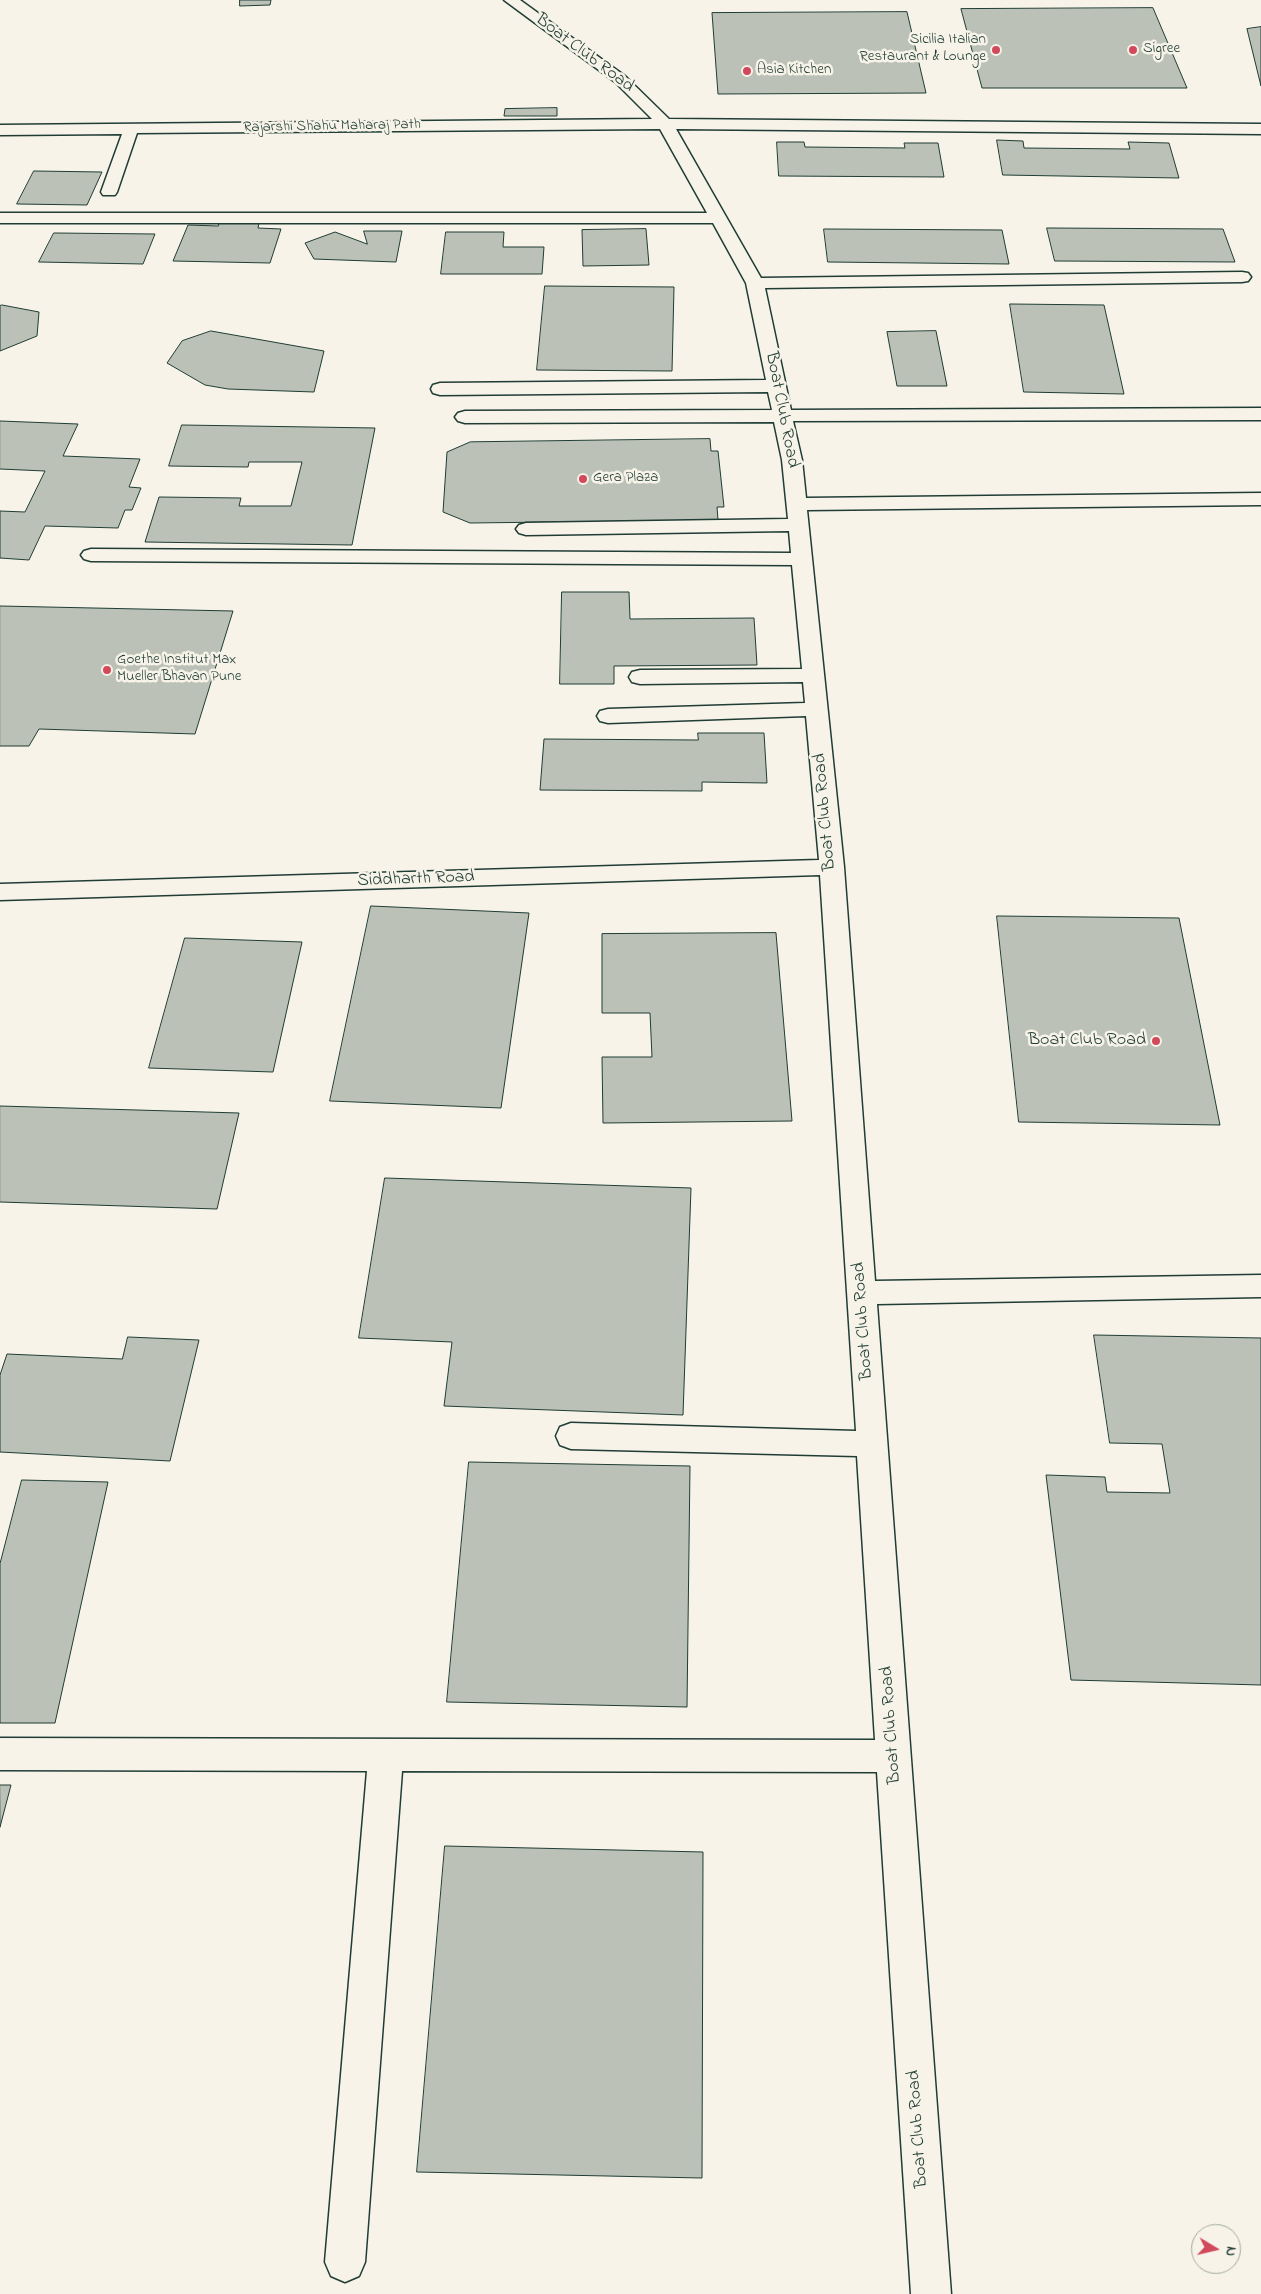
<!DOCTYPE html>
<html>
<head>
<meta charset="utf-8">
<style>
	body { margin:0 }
	#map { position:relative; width:1261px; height:2294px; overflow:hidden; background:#f7f3e8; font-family:"Indie Flower",sans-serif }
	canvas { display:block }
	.north { position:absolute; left:1191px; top:2224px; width:50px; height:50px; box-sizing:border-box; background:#f7f3e8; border:1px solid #a1aaa0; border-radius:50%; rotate:99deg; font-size:14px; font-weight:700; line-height:20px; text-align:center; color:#1f3d34 }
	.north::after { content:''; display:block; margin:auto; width:18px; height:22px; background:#d1495b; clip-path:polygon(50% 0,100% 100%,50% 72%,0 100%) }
</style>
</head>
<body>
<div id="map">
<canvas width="1261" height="2294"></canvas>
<div class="north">N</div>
</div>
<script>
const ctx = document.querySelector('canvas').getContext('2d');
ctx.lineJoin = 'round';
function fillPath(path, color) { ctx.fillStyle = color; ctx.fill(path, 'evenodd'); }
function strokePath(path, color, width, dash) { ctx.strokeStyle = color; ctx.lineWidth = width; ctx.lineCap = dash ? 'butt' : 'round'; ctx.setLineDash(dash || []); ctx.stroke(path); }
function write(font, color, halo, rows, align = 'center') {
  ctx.font = font + ' "Indie Flower",sans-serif'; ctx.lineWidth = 5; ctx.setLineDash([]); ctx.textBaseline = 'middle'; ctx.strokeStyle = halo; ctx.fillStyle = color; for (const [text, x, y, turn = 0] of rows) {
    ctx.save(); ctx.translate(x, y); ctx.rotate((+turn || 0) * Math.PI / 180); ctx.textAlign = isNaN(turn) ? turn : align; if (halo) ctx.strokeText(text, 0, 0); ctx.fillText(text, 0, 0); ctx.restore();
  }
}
const building = new Path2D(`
	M 240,0 L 271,0 L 270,5 L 240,6 Z
	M 1153,8 L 1187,88 L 982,88 L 961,9 Z
	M 907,12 L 926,93 L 718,94 L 712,13 Z
	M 1261,27 L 1261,86 L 1247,29 Z
	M 557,108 L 557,116 L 504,116 L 505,109 Z
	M 997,140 L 1023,141 L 1024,148 L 1130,149 L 1128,142 L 1169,143 L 1179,178 L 1003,175 Z
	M 777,142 L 804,142 L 805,147 L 905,148 L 904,143 L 938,143 L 944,177 L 779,176 Z
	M 34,171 L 102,172 L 87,205 L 17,204 Z
	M 219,222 L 259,223 L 258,228 L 281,229 L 270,263 L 173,261 L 188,225 L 218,226 Z
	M 1047,228 L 1223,229 L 1235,262 L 1055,261 Z
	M 646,229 L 649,265 L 583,266 L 582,230 Z
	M 824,229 L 1002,230 L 1009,264 L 828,262 Z
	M 364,231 L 402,231 L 396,262 L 314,259 L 305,243 L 335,232 L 367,244 Z
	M 446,232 L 504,232 L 503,247 L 544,247 L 542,274 L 441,274 Z
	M 54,233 L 155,234 L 143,264 L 39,262 Z
	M 545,286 L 674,287 L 672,371 L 537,370 Z
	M 1010,304 L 1104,305 L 1124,394 L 1024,392 Z
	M 2,305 L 39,312 L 37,336 L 0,351 L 0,306 Z
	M 211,331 L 324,351 L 314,392 L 228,389 L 205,385 L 167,363 L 182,341 Z
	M 936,331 L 947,386 L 897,386 L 887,332 Z
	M 0,421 L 78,424 L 63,456 L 140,459 L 129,487 L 141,488 L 132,510 L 125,510 L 118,528 L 45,526 L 29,560 L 0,558 L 0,511 L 25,512 L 45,471 L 0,469 Z
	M 182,425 L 375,428 L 352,545 L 145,542 L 159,497 L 241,498 L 239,506 L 291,506 L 302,462 L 249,462 L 248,467 L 169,466 Z
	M 710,439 L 711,451 L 718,451 L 724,507 L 717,507 L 718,520 L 470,523 L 443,512 L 447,452 L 470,442 Z
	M 562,592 L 629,592 L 630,619 L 754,618 L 757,665 L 614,666 L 614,684 L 560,684 Z
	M 0,606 L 233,611 L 195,734 L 39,729 L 29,746 L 0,746 Z
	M 698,733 L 764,733 L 767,783 L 702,782 L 702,791 L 540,790 L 544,739 L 698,740 Z
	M 371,906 L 529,913 L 501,1108 L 330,1101 Z
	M 997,916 L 1179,918 L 1220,1125 L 1019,1122 Z
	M 776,933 L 792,1121 L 603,1123 L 602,1057 L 652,1057 L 650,1013 L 602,1013 L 602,934 Z
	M 185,938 L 302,942 L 273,1072 L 149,1068 Z
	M 0,1106 L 239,1113 L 217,1209 L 0,1202 Z
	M 385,1178 L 691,1188 L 683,1415 L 444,1406 L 452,1342 L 359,1338 Z
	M 1094,1335 L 1261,1338 L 1261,1685 L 1071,1680 L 1046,1475 L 1105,1477 L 1107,1492 L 1170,1493 L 1162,1444 L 1110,1443 Z
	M 128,1337 L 199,1340 L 170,1461 L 0,1452 L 0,1375 L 7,1354 L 122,1359 Z
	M 469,1462 L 690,1466 L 687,1707 L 447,1702 Z
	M 22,1480 L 108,1482 L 55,1723 L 0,1723 L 0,1564 Z
	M 0,1785 L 11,1785 L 0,1827 Z
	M 445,1846 L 703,1852 L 702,2178 L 417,2172 Z`);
fillPath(building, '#bbc1b6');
strokePath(building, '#1f3d34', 1);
const minor = new Path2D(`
	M 504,0 L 520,0 L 625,76 L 669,119 L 1261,124 L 1261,134 L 676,129 L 761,278 L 1242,272 L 1248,273 L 1251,277 L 1248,281 L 1242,282 L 765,288 L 791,410 L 1261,408 L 1261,420 L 793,421 L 802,460 L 806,498 L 1261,493 L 1261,505 L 807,510 L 844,867 L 875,1281 L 1261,1275 L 1261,1297 L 877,1304 L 951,2294 L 911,2294 L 877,1772 L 402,1771 L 365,2262 L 359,2276 L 345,2282 L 331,2276 L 325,2262 L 367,1771 L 0,1770 L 0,1738 L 875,1740 L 857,1456 L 571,1449 L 560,1445 L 556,1436 L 560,1427 L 571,1423 L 856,1431 L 820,875 L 0,900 L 0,884 L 819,860 L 806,716 L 608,723 L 600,721 L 597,716 L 600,711 L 608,709 L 805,703 L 803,682 L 640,684 L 632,682 L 629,677 L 632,672 L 640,670 L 802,669 L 792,565 L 91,561 L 84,559 L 81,555 L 84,551 L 91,549 L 791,553 L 789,531 L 526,535 L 519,533 L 516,529 L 519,525 L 526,523 L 788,519 L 782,460 L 774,422 L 465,423 L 458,421 L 455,417 L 458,413 L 465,411 L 772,410 L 768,392 L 440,395 L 433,393 L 431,389 L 433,385 L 440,383 L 766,380 L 746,283 L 713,223 L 0,223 L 0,213 L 707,213 L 660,129 L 137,133 L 117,192 L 115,195 L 103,195 L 101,192 L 122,134 L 0,135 L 0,125 L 652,119 L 615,82 Z`);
strokePath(minor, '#1f3d34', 3);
fillPath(minor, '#f7f3e8');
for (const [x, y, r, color] of [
	[996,50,5,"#d1495b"],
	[1133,50,5,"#d1495b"],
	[747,71,5,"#d1495b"],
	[583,479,5,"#d1495b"],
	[107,670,5,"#d1495b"],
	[1156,1041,5,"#d1495b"]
]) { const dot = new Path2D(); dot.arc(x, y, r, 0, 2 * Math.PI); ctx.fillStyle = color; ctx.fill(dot); strokePath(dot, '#f7f3e8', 2); }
write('15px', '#1f3d34', '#f7f3e8', [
	["Sicilia Italian",986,41,"right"],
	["Restaurant & Lounge",986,58,"right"],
	["Sigree",1143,50],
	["Asia Kitchen",757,71],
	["Gera Plaza",593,479],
	["Goethe Institut Max",117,661],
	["Mueller Bhavan Pune",117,678]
], 'left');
write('15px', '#1f3d34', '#f7f3e8', [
	["Rajarshi Shahu Maharaj Path",332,127,-1]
]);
write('18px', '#1f3d34', '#f7f3e8', [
	["Boat Club Road",584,54,37],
	["Boat Club Road",781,410,79],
	["Boat Club Road",826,812,-95],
	["Siddharth Road",416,880,-2],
	["Boat Club Road",864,1321,-94],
	["Boat Club Road",892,1725,-94],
	["Boat Club Road",919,2129,-94]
]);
write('18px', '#1f3d34', '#f7f3e8', [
	["Boat Club Road",1146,1041]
], 'right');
</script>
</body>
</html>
